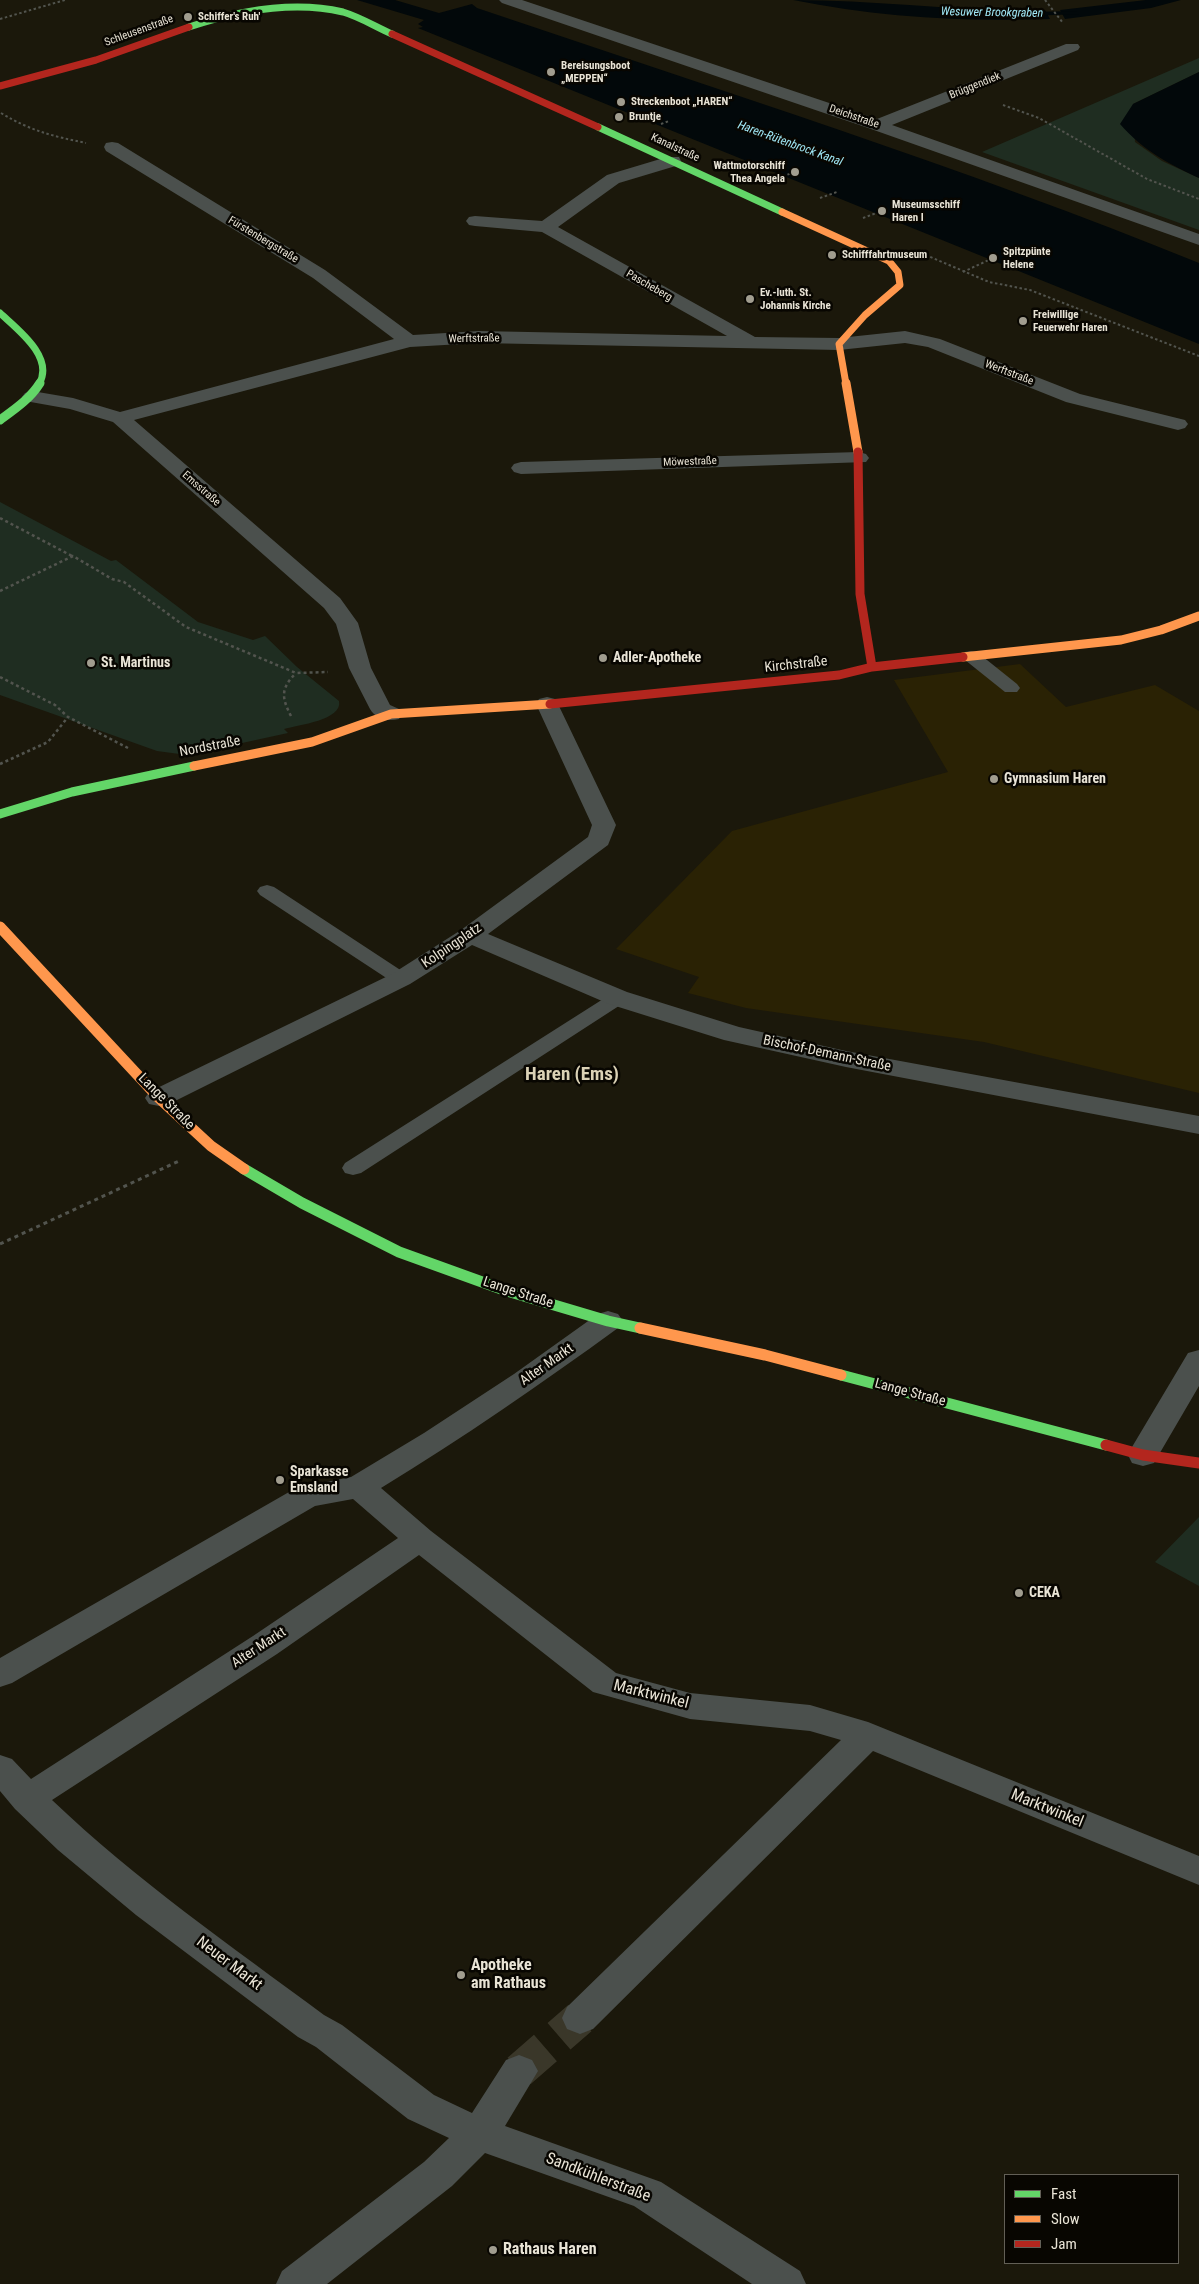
<!DOCTYPE html>
<html>
<head>
<meta charset="utf-8">
<style>
	body { margin:0 }
	#map { position:relative; width:1199px; height:2284px; overflow:hidden; background:#1b180b; font-family:"Roboto Condensed",sans-serif }
	canvas { display:block }
	.legend { position:absolute; left:1004px; top:2174px; width:175px; height:90px; box-sizing:border-box; background:#080601; border:1px solid #625f56; margin:0; padding:6px 9px; list-style:none; font-size:15px; color:#e9e4d6 }
	.legend li { display:flex; align-items:center; gap:10px; height:25px }
	.legend b { width:25px; border:1px solid #625f56 }
</style>
</head>
<body>
<div id="map">
<canvas width="1199" height="2284"></canvas>
<ul class="legend">
<li><b style="height:6px;background:#63d668"></b>Fast</li>
<li><b style="height:6px;background:#ff974d"></b>Slow</li>
<li><b style="height:6px;background:#b3261e"></b>Jam</li>
</ul>
</div>
<script>
const ctx = document.querySelector('canvas').getContext('2d');
ctx.lineJoin = 'round';
function fillPath(path, color) { ctx.fillStyle = color; ctx.fill(path, 'evenodd'); }
function strokePath(path, color, width, dash) { ctx.strokeStyle = color; ctx.lineWidth = width; ctx.lineCap = dash ? 'butt' : 'round'; ctx.setLineDash(dash || []); ctx.stroke(path); }
function write(font, color, halo, rows, align = 'center') {
  ctx.font = font + ' "Roboto Condensed",sans-serif'; ctx.lineWidth = 5; ctx.setLineDash([]); ctx.textBaseline = 'middle'; ctx.strokeStyle = halo; ctx.fillStyle = color; for (const [text, x, y, turn = 0] of rows) {
    ctx.save(); ctx.translate(x, y); ctx.rotate((+turn || 0) * Math.PI / 180); ctx.textAlign = isNaN(turn) ? turn : align; if (halo) ctx.strokeText(text, 0, 0); ctx.fillText(text, 0, 0); ctx.restore();
  }
}
fillPath(new Path2D(`
	M 1020,664 L 1066,707 L 1155,685 L 1199,711 L 1199,1093 L 984,1042 L 746,1008 L 688,993 L 699,977 L 616,949 L 732,831 L 948,772 L 894,680 Z`), '#2a2204');
fillPath(new Path2D(`
	M 1199,58 L 1199,72 L 1133,104 L 1135,142 L 1162,161 L 1199,178 L 1199,230 L 982,152 Z
	M 0,502 L 111,561 L 116,560 L 198,622 L 253,640 L 265,636 L 297,667 L 339,701 C 343,720 298,725 284,729 L 288,733 L 187,755 L 157,751 L 0,695 Z
	M 1199,1517 L 1199,1586 L 1155,1562 Z`), '#1f2d21');
fillPath(new Path2D(`
	M 357,0 L 395,0 L 439,13 L 472,4 L 477,8 C 719,90 963,167 1199,263 L 1199,344 L 418,28 L 423,27 L 418,24 L 424,20 Z
	M 793,0 C 877,0 961,12 1045,10 L 1050,19 C 964,22 877,17 793,0 Z
	M 1146,0 L 1181,0 L 1151,8 L 1065,19 L 1060,10 Z
	M 1199,72 L 1199,178 C 1167,163 1144,151 1120,124 L 1133,104 Z`), '#02080a');
fillPath(new Path2D(`
	M 1077,11 L 1079,12 L 1079,14 L 1030,16 L 1027,14 L 1030,12 Z`), '#02080a');
strokePath(new Path2D(`
	M 519,2071 L 580,2018`), '#3a3729', 35, [35, 18]);
strokePath(new Path2D(`
	M 1045,0 L 1063,23
	M 0,19 L 65,0
	M 1003,105 L 1039,118 L 1147,179 L 1199,199
	M 1,113 C 31,131 52,136 86,143
	M 661,124 L 669,121
	M 778,178 L 795,172
	M 820,198 L 837,192
	M 863,218 L 882,211
	M 921,253 L 989,282 L 1030,290 L 1199,356
	M 963,272 L 993,258`), '#52544e', 2, [2.5, 2.5]);
strokePath(new Path2D(`
	M 0,518 L 72,556
	M 0,591 L 73,556 L 112,579 L 124,582 L 186,627 L 296,673 L 328,672
	M 0,677 L 55,705 L 68,717 L 128,748
	M 291,716 C 281,697 281,688 296,673
	M 0,764 L 48,742 L 68,717`), '#52544e', 2.5, [3, 3]);
strokePath(new Path2D(`
	M 0,1244 L 179,1161`), '#52544e', 3, [4, 4]);
fillPath(new Path2D(`
	M 971,651 L 977,652 L 1017,684 L 1020,688 L 1017,692 L 1005,692 L 965,660 L 962,656 L 965,652 Z
	M 267,885 L 274,887 L 408,975 L 411,979 L 408,983 L 401,985 L 394,983 L 260,895 L 257,891 L 260,887 Z
	M 618,992 L 625,994 L 628,998 L 625,1002 L 361,1173 L 353,1175 L 345,1173 L 342,1168 L 345,1163 L 611,994 Z`), '#4b504d');
fillPath(new Path2D(`
	M 499,0 L 522,0 L 877,119 L 1066,44 L 1078,44 L 1080,47 L 1078,50 L 892,125 L 1199,234 L 1199,245 L 871,129 L 502,3 Z
	M 112,142 L 118,143 L 325,270 L 413,335 L 479,331 L 727,336 L 542,232 L 475,226 L 469,225 L 466,221 L 469,217 L 475,216 L 542,221 L 607,175 L 667,157 L 679,157 L 681,161 L 679,165 L 619,183 L 558,227 L 755,337 L 839,338 L 905,331 L 940,339 L 1080,394 L 1185,420 L 1188,424 L 1185,428 L 1178,430 L 1066,402 L 928,347 L 905,343 L 839,350 L 479,343 L 410,347 L 134,420 L 340,598 L 358,623 L 371,668 L 390,705 L 399,709 L 402,714 L 399,719 C 388,722 376,719 370,709 L 349,668 L 336,624 L 324,608 L 113,422 L 70,409 L 25,401 L 22,397 L 25,393 L 32,391 L 73,398 L 120,412 L 394,339 L 313,278 L 106,151 L 104,147 L 106,143 Z
	M 859,452 L 866,454 L 869,458 L 866,462 L 521,474 L 514,472 L 511,468 L 514,464 L 521,462 Z
	M 547,697 L 555,699 L 558,704 L 616,825 L 608,845 L 488,934 L 627,992 L 739,1027 L 846,1051 L 1199,1116 L 1199,1134 L 846,1067 L 724,1040 L 609,1004 L 472,945 L 410,984 L 169,1104 L 159,1106 L 149,1104 L 145,1098 L 149,1092 L 392,974 L 461,930 L 588,837 L 592,825 L 536,704 L 539,699 Z
	M 608,1311 L 618,1314 L 623,1321 L 618,1328 C 541,1384 463,1438 381,1488 L 431,1531 L 616,1673 L 690,1693 L 810,1705 L 868,1722 L 1199,1856 L 1199,1885 L 873,1751 L 593,2029 L 580,2034 L 567,2029 L 562,2018 L 567,2007 L 841,1740 L 810,1731 L 690,1719 L 593,1692 L 419,1555 L 277,1654 L 52,1800 C 136,1880 231,1946 324,2015 L 342,2025 L 434,2095 L 472,2113 L 506,2060 L 519,2055 L 532,2060 L 538,2071 L 505,2126 L 661,2182 L 800,2271 L 806,2284 L 752,2284 L 634,2206 L 485,2153 L 452,2186 L 327,2284 L 276,2284 L 282,2271 L 424,2162 L 449,2138 L 408,2119 L 316,2047 L 298,2037 L 136,1915 L 58,1850 L 15,1809 L 0,1791 L 0,1755 L 12,1759 L 31,1779 L 253,1636 L 398,1538 L 353,1499 L 315,1506 L 12,1683 L 0,1687 L 0,1658 L 296,1488 L 351,1477 L 424,1433 L 514,1374 L 598,1314 Z
	M 1199,1350 L 1199,1386 L 1154,1463 L 1143,1466 L 1132,1463 L 1128,1455 L 1132,1447 L 1188,1353 Z`), '#4b504d');
strokePath(new Path2D(`
	M 189,27 C 237,11 292,0 343,12 C 360,17 376,27 392,34
	M 598,127 L 782,212
	M 0,313 C 17,329 55,357 39,384`), '#63d668', 7);
strokePath(new Path2D(`
	M 0,420 C 15,409 30,399 40,383
	M 0,814 L 72,792 L 194,766`), '#63d668', 9);
strokePath(new Path2D(`
	M 244,1169 L 302,1203 L 399,1252 L 507,1291 L 608,1321 L 640,1328
	M 841,1375 L 1106,1445`), '#63d668', 11);
strokePath(new Path2D(`
	M 782,212 L 889,261 L 898,272 L 900,285 L 865,315 L 839,344 L 846,384`), '#ff974d', 7);
strokePath(new Path2D(`
	M 846,383 L 858,452
	M 963,657 L 1121,640 L 1161,630 L 1199,616
	M 194,766 L 312,742 L 391,714 L 550,704`), '#ff974d', 9);
strokePath(new Path2D(`
	M 0,927 L 159,1098 L 211,1146 L 244,1169
	M 640,1328 L 765,1355 L 841,1375`), '#ff974d', 11);
strokePath(new Path2D(`
	M 392,34 L 598,127
	M 0,86 L 96,60 L 189,27`), '#b3261e', 7);
strokePath(new Path2D(`
	M 858,452 L 860,594 L 872,667
	M 550,704 L 839,675 L 872,667 L 963,657`), '#b3261e', 9);
strokePath(new Path2D(`
	M 1106,1445 L 1143,1455 L 1199,1463`), '#b3261e', 11);
for (const [x, y, r, color] of [
	[188,17,5,"#a19d8f"],
	[551,72,5,"#a19d8f"],
	[621,102,5,"#a19d8f"],
	[619,117,5,"#a19d8f"],
	[795,172,5,"#a19d8f"],
	[882,211,5,"#a19d8f"],
	[832,255,5,"#a19d8f"],
	[993,258,5,"#a19d8f"],
	[750,299,5,"#a19d8f"],
	[1023,321,5,"#a19d8f"],
	[603,658,5,"#a19d8f"],
	[91,663,5,"#a19d8f"],
	[994,779,5,"#a19d8f"],
	[280,1480,5,"#a19d8f"],
	[1019,1593,5,"#a19d8f"],
	[461,1975,5,"#a19d8f"],
	[493,2250,5,"#a19d8f"]
]) { const dot = new Path2D(); dot.arc(x, y, r, 0, 2 * Math.PI); ctx.fillStyle = color; ctx.fill(dot); strokePath(dot, '#080601', 2); }
write('bold 11px', '#e9e4d6', '#080601', [
	["Schiffer's Ruh'",198,17],
	["Bereisungsboot",561,66],
	["„MEPPEN“",561,79],
	["Streckenboot „HAREN“",631,102],
	["Bruntje",629,117],
	["Wattmotorschiff",785,166,"right"],
	["Thea Angela",785,179,"right"],
	["Museumsschiff",892,205],
	["Haren I",892,218],
	["Spitzpünte",1003,252],
	["Helene",1003,265],
	["Schifffahrtmuseum",842,255],
	["Ev.-luth. St.",760,293],
	["Johannis Kirche",760,306],
	["Freiwillige",1033,315],
	["Feuerwehr Haren",1033,328]
], 'left');
write('11px', '#e9e4d6', '#080601', [
	["Schleusenstraße",139,31,-20],
	["Brüggendiek",975,86,-22],
	["Deichstraße",854,117,19],
	["Kanalstraße",675,148,25],
	["Fürstenbergstraße",263,240,31],
	["Pascheberg",649,286,30],
	["Werftstraße",474,339,-1],
	["Werftstraße",1009,373,21],
	["Möwestraße",690,462,-2],
	["Emsstraße",201,489,41]
]);
write('italic 12px', '#a1e9f7', '#080601', [
	["Wesuwer Brookgraben",992,13,1],
	["Haren-Rütenbrock Kanal",790,144,20]
]);
write('bold 14px', '#e9e4d6', '#080601', [
	["Adler-Apotheke",613,658],
	["St. Martinus",101,663],
	["Gymnasium Haren",1004,779],
	["Sparkasse",290,1472],
	["Emsland",290,1488],
	["CEKA",1029,1593]
], 'left');
write('14px', '#e9e4d6', '#080601', [
	["Kirchstraße",796,665,-6],
	["Nordstraße",210,747,-11],
	["Kolpingplatz",452,946,-34],
	["Bischof-Demann-Straße",827,1054,12],
	["Lange Straße",166,1102,45],
	["Lange Straße",518,1293,18],
	["Alter Markt",547,1365,-35],
	["Lange Straße",910,1393,15],
	["Alter Markt",259,1648,-33]
]);
write('16px', '#e9e4d6', '#080601', [
	["Marktwinkel",651,1695,14],
	["Marktwinkel",1047,1809,22],
	["Neuer Markt",229,1964,37],
	["Sandkühlerstraße",598,2178,21]
]);
write('bold 16px', '#e9e4d6', '#080601', [
	["Apotheke",471,1966],
	["am Rathaus",471,1984],
	["Rathaus Haren",503,2250]
], 'left');
write('bold 19px', '#dbd2b6', '#080601', [
	["Haren (Ems)",572,1075]
]);
</script>
</body>
</html>
